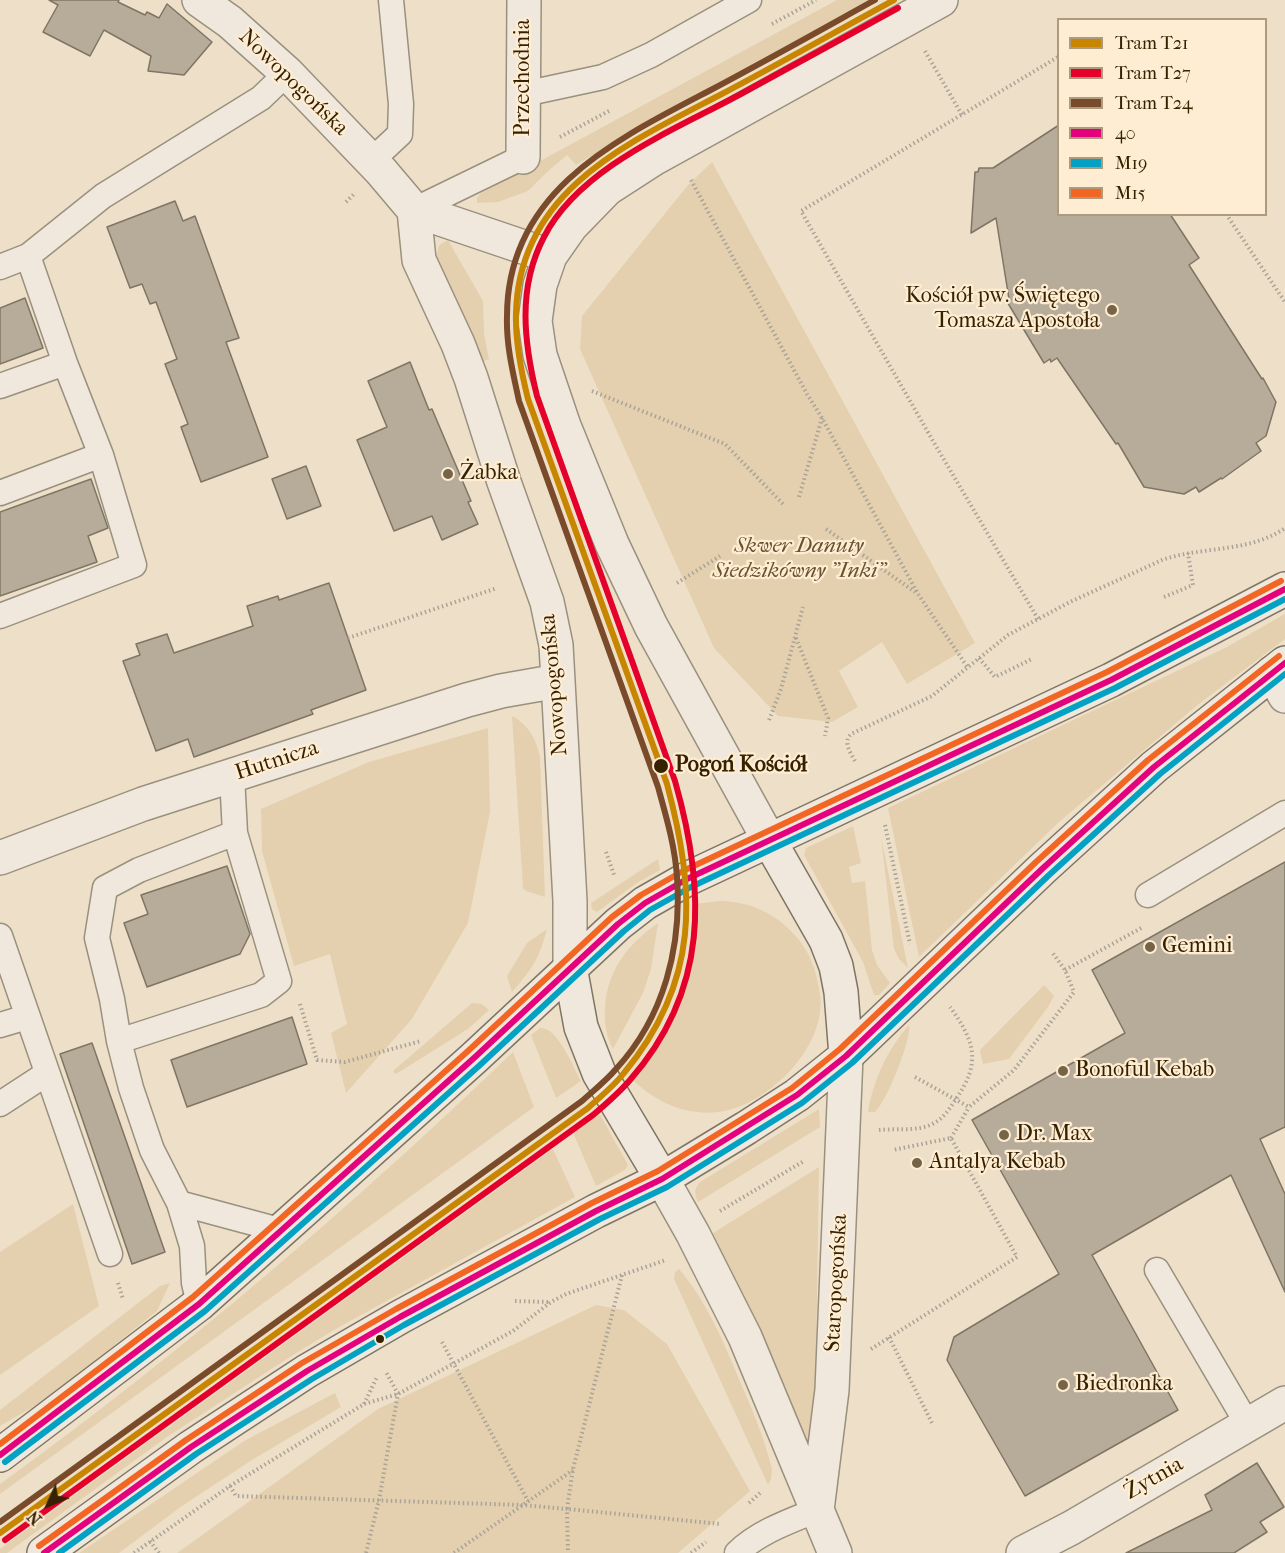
<!DOCTYPE html>
<html>
<head>
<meta charset="utf-8">
<style>
	body { margin:0 }
	#map { position:relative; width:1285px; height:1553px; overflow:hidden; background:#eee0c8; font-family:"IM FELL French Canon",serif }
	canvas { display:block }
	.legend { position:absolute; left:1057px; top:18px; width:210px; height:198px; box-sizing:border-box; background:#feedd2; border:2px solid #ae9b7e; margin:0; padding:8px 10px; list-style:none; font-size:18px; color:#362101 }
	.legend li { display:flex; align-items:center; gap:12px; height:30px }
	.legend b { width:30px; border:2px solid #ae9b7e }
	.north { position:absolute; left:18px; top:1475px; width:60px; height:60px; -webkit-text-stroke:4px #feedd2; paint-order:stroke; rotate:226deg; font-size:16px; font-weight:700; line-height:24px; text-align:center; color:#362101 }
	.north::after { content:''; display:block; margin:auto; width:21px; height:27px; background:#362101; clip-path:polygon(50% 0,100% 100%,50% 72%,0 100%) }
</style>
</head>
<body>
<div id="map">
<canvas width="1285" height="1553"></canvas>
<ul class="legend">
<li><b style="height:8px;background:#c78500"></b>Tram T21</li>
<li><b style="height:8px;background:#e4002b"></b>Tram T27</li>
<li><b style="height:8px;background:#7a4b2a"></b>Tram T24</li>
<li><b style="height:8px;background:#e5007d"></b>40</li>
<li><b style="height:8px;background:#03a2c4"></b>M19</li>
<li><b style="height:8px;background:#f26522"></b>M15</li>
</ul>
<div class="north">N</div>
</div>
<script>
const ctx = document.querySelector('canvas').getContext('2d');
ctx.lineJoin = 'round';
function fillPath(path, color) { ctx.fillStyle = color; ctx.fill(path, 'evenodd'); }
function strokePath(path, color, width, dash) { ctx.strokeStyle = color; ctx.lineWidth = width; ctx.lineCap = dash ? 'butt' : 'round'; ctx.setLineDash(dash || []); ctx.stroke(path); }
function write(font, color, halo, rows, align = 'center') {
  ctx.font = font + ' "IM FELL French Canon",serif'; ctx.lineWidth = 4.5; ctx.setLineDash([]); ctx.textBaseline = 'middle'; ctx.strokeStyle = halo; ctx.fillStyle = color; for (const [text, x, y, turn = 0] of rows) {
    ctx.save(); ctx.translate(x, y); ctx.rotate((+turn || 0) * Math.PI / 180); ctx.textAlign = isNaN(turn) ? turn : align; if (halo) ctx.strokeText(text, 0, 0); ctx.fillText(text, 0, 0); ctx.restore();
  }
}
fillPath(new Path2D(`
	M 837,0 L 872,0 L 634,130 L 576,165 L 567,155 L 546,173 L 528,191 L 498,202 L 477,203 L 477,198 L 481,193 Z
	M 712,162 L 975,643 L 907,684 L 882,642 L 839,671 L 858,707 L 832,722 L 778,716 L 714,648 L 580,349 L 582,316 L 688,185 Z
	M 448,240 L 483,301 L 484,334 L 489,359 L 482,362 L 453,292 L 436,258 L 439,245 Z
	M 1285,614 L 1285,639 L 1200,703 L 1059,822 L 919,957 L 888,808 L 1225,648 Z
	M 512,716 C 529,725 536,739 540,757 L 545,897 L 526,891 L 523,888 Z
	M 488,728 L 490,812 L 468,923 L 412,1019 L 346,1093 L 331,1033 L 347,1024 L 330,954 L 294,966 L 262,851 L 261,809 L 369,762 Z
	M 853,826 L 861,863 L 849,867 L 852,883 L 865,881 L 872,950 L 877,965 L 890,983 L 879,995 L 874,995 L 863,962 L 804,855 L 806,848 Z
	M 881,837 L 908,968 L 899,959 L 894,949 Z
	M 658,859 L 660,870 L 637,883 L 597,912 L 592,909 L 591,903 Z
	M 718,901 C 747,901 772,911 792,932 C 804,944 812,959 816,975 C 819,987 822,999 820,1012 C 815,1057 764,1106 719,1112 C 685,1116 655,1102 632,1079 C 675,1032 698,968 696,904 Z
	M 658,923 L 651,969 L 643,993 L 613,1049 C 606,1037 604,1022 605,1008 C 607,970 628,944 658,923 Z
	M 547,929 C 539,959 533,968 512,992 L 507,976 L 527,943 Z
	M 1044,985 L 1054,996 L 1048,1007 L 1009,1059 L 983,1064 L 980,1050 Z
	M 472,1003 L 482,1004 L 489,1010 L 468,1029 L 396,1074 L 393,1071 Z
	M 909,1025 C 912,1039 886,1103 875,1112 L 868,1112 C 873,1080 888,1049 909,1025 Z
	M 540,1028 C 558,1027 573,1067 581,1081 L 556,1098 L 531,1035 Z
	M 513,1052 L 534,1107 L 0,1494 L 0,1484 C 182,1353 351,1207 513,1052 Z
	M 597,1109 L 628,1165 L 625,1170 L 596,1186 L 571,1128 Z
	M 819,1109 L 820,1127 L 698,1202 C 694,1193 694,1189 700,1182 Z
	M 553,1149 L 575,1197 L 334,1330 L 293,1355 L 167,1437 L 7,1553 L 0,1553 L 0,1549 Z
	M 819,1167 L 816,1360 L 820,1443 L 809,1449 L 713,1233 Z
	M 73,1204 L 99,1306 L 0,1375 L 0,1252 Z
	M 679,1269 C 708,1303 725,1345 742,1386 C 754,1413 765,1441 772,1469 L 771,1479 L 768,1485 L 674,1279 L 675,1272 Z
	M 170,1283 L 157,1311 L 66,1384 L 33,1407 L 0,1426 L 0,1410 L 160,1286 Z
	M 596,1305 L 624,1310 L 667,1344 L 750,1491 L 678,1553 L 177,1553 L 378,1409 Z
	M 335,1393 L 341,1407 L 252,1460 L 182,1506 L 119,1553 L 79,1553 L 244,1441 Z`), '#e4d0af');
const building = new Path2D(`
	M 49,0 L 119,0 L 118,2 L 145,15 L 147,12 L 159,18 L 167,4 L 212,42 L 184,75 L 148,71 L 151,56 L 104,30 L 90,56 L 43,32 L 58,5 Z
	M 1059,125 L 1059,214 L 1170,214 L 1199,258 L 1189,265 L 1262,379 L 1263,378 L 1276,402 L 1266,436 L 1256,443 L 1261,451 L 1222,479 L 1221,478 L 1199,492 L 1196,487 L 1184,494 L 1144,487 L 1118,443 L 1116,444 L 1057,358 L 1051,362 L 1050,359 L 1044,363 L 1006,300 L 1009,299 L 996,218 L 971,233 L 975,172 L 978,172 L 979,168 L 993,168 Z
	M 175,201 L 183,221 L 195,216 L 239,338 L 226,342 L 268,457 L 201,482 L 181,427 L 188,424 L 165,364 L 177,359 L 156,302 L 150,304 L 142,284 L 130,288 L 107,227 Z
	M 25,298 L 43,348 L 0,364 L 0,308 Z
	M 410,362 L 429,410 L 432,409 L 471,501 L 468,502 L 478,524 L 442,540 L 432,516 L 394,531 L 357,440 L 387,427 L 368,381 Z
	M 306,466 L 321,506 L 287,519 L 272,479 Z
	M 91,479 L 108,528 L 88,536 L 97,562 L 0,596 L 0,512 Z
	M 329,583 L 366,690 L 311,710 L 313,714 L 194,757 L 188,739 L 156,751 L 123,661 L 140,655 L 136,644 L 167,634 L 174,653 L 253,626 L 247,606 L 278,596 L 279,600 Z
	M 1285,862 L 1285,1127 L 1260,1139 L 1285,1194 L 1285,1292 L 1231,1175 L 1092,1255 L 1178,1410 L 1025,1496 L 947,1360 L 954,1337 L 1059,1274 L 972,1120 L 1125,1033 L 1092,970 Z
	M 227,866 L 250,934 L 240,954 L 147,987 L 124,923 L 148,914 L 141,895 Z
	M 292,1017 L 307,1064 L 187,1107 L 171,1060 Z
	M 92,1043 L 165,1252 L 132,1264 L 60,1054 Z
	M 1257,1463 L 1284,1507 L 1260,1522 L 1267,1532 L 1234,1553 L 1126,1553 L 1212,1510 L 1205,1495 Z`);
fillPath(building, '#b7ac9a');
strokePath(building, '#7f7564', 1.5);
const lane = new Path2D(`
	M 524,94 L 603,77 L 651,55 L 749,0
	M 371,161 L 400,134 L 401,104 L 391,0
	M 414,210 L 523,157
	M 0,267 L 28,256
	M 0,386 L 65,363
	M 0,493 L 101,455 L 65,363 L 28,256 L 103,196 L 261,98 L 287,73
	M 0,616 L 134,565 L 101,455
	M 232,776 L 235,833 L 279,981 L 261,995 L 119,1041 L 131,1088 L 152,1150 L 179,1203 L 283,1231
	M 1148,895 L 1285,813
	M 0,936 L 110,1254
	M 0,1025 L 27,1017
	M 119,1041 L 112,999 L 97,938 L 105,888 L 139,870 L 235,833
	M 0,1104 L 46,1074
	M 179,1203 L 192,1246 L 194,1283 L 199,1304
	M 1157,1270 L 1248,1425
	M 737,1553 C 758,1532 790,1521 817,1510`);
const street = new Path2D(`
	M 199,0 L 230,22 L 287,73 L 381,171 L 414,210 L 550,256
	M 523,157 L 524,0
	M 414,210 L 419,260 L 458,344 L 471,378 L 504,482 L 547,602 L 556,645 L 558,681 L 570,901 L 570,967
	M 1272,673 L 1285,696
	M 769,840 L 651,626 L 612,544 L 564,426 L 540,355 L 535,321 L 540,285 L 550,256 L 571,226 L 607,189 L 655,158 L 941,0
	M 0,858 L 143,804 L 467,700 L 501,691 L 558,681
	M 662,1179 L 693,1234 L 745,1337 L 835,1553
	M 817,1510 L 832,1390 L 846,1056
	M 1023,1553 L 1071,1528 L 1285,1403`);
const secondary = new Path2D(`
	M 769,840 L 826,940 L 836,966 L 841,992 L 846,1056
	M 570,967 L 581,1027 L 599,1073 L 662,1179
	M 0,1455 L 199,1304 L 474,1058 L 618,924 L 645,903 L 687,879 L 1111,680 L 1285,589
	M 44,1553 L 191,1447 L 307,1371 L 400,1317 L 596,1211 L 662,1179 L 746,1128 L 797,1095 L 846,1056 L 1042,869 L 1154,767 L 1285,663`);
strokePath(lane, '#9a907e', 27);
strokePath(street, '#9a907e', 36);
strokePath(secondary, '#7f7564', 36);
strokePath(new Path2D(`
	M 772,24 L 816,0
	M 925,51 L 962,115
	M 560,137 L 609,111
	M 691,180 L 807,394 L 822,418 L 918,594 L 968,668
	M 346,202 L 354,194
	M 1226,214 L 1285,302
	M 592,391 L 725,444 L 784,505
	M 799,497 L 822,418
	M 826,529 L 915,592
	M 677,583 L 720,556
	M 1164,597 L 1193,585 L 1188,553
	M 1038,619 L 933,441 L 801,211 L 1058,57
	M 348,638 L 497,588
	M 796,638 L 828,718 L 825,736
	M 979,658 L 995,677 L 1032,659
	M 769,720 L 781,689 L 803,607
	M 855,761 C 850,752 843,742 851,734 L 932,696 L 1008,635 L 1070,602 L 1162,560 C 1202,546 1249,553 1285,528
	M 885,825 L 910,944
	M 606,852 L 614,875
	M 1065,970 L 1143,927
	M 300,1004 L 317,1060 L 345,1062 L 421,1041
	M 915,1077 L 969,1107 L 1014,1070 L 1074,992 L 1065,970 L 1052,952
	M 879,1130 C 897,1128 919,1132 934,1123 C 944,1118 950,1108 956,1099 C 982,1062 974,1040 950,1007
	M 951,1138 L 969,1107
	M 720,1211 L 804,1161
	M 622,1275 L 573,1469 L 567,1509 L 721,1524
	M 118,1283 L 123,1299
	M 515,1301 L 550,1302
	M 889,1337 L 933,1425
	M 442,1342 L 528,1501
	M 871,1349 L 1017,1257 L 951,1138 L 893,1150
	M 364,1404 L 377,1377
	M 230,1486 L 236,1496 L 523,1505 L 567,1509 L 568,1553
	M 749,1503 L 760,1493
	M 150,1541 L 159,1553
	M 134,1553 L 230,1486 L 364,1404 L 398,1394 L 513,1331 L 551,1302 L 566,1294 L 666,1260
	M 366,1553 L 379,1500 L 398,1394 L 386,1372
	M 454,1553 L 573,1470
	M 691,1553 L 706,1542`), '#aaa397', 4, [1.5, 3]);
strokePath(lane, '#f0e8dc', 24);
strokePath(street, '#f0e8dc', 33);
strokePath(secondary, '#f0e8dc', 33);
strokePath(new Path2D(`
	M 0,1455 L 199,1304 L 474,1058 L 618,924 L 645,903 L 687,879 L 1111,680 L 1285,589
	M 44,1553 L 191,1447 L 307,1371 L 400,1317 L 596,1211 L 662,1179 L 797,1095 L 846,1056 L 1042,869 L 1154,767 L 1285,663`), '#e5007d', 6);
strokePath(new Path2D(`
	M 5,1462 L 205,1311 L 480,1065 L 624,931 L 650,910 L 691,887 L 1115,688 L 1285,599
	M 59,1553 L 196,1454 L 312,1379 L 404,1325 L 600,1219 L 667,1187 L 802,1103 L 852,1063 L 1048,876 L 1160,774 L 1285,674`), '#03a2c4', 6);
strokePath(new Path2D(`
	M 0,1444 L 193,1297 L 468,1051 L 612,917 L 641,895 L 683,871 L 1107,672 L 1281,581
	M 39,1546 L 186,1440 L 302,1363 L 396,1309 L 592,1203 L 658,1171 L 792,1088 L 840,1049 L 1036,862 L 1148,760 L 1279,656`), '#f26522', 6);
strokePath(new Path2D(`
	M 0,1533 L 588,1108 C 600,1097 614,1086 624,1073 C 700,981 696,893 667,784 L 528,399 C 521,371 515,342 516,313 C 519,192 624,145 718,96 C 777,65 835,32 894,0`), '#c78500', 6);
strokePath(new Path2D(`
	M 5,1540 L 593,1115 C 606,1104 619,1093 630,1080 C 709,990 706,890 675,781 L 537,396 C 524,343 517,288 544,237 C 579,168 674,130 739,95 C 792,66 845,37 898,8`), '#e4002b', 6);
strokePath(new Path2D(`
	M 0,1522 L 582,1101 C 593,1091 606,1081 616,1069 C 664,1017 682,947 677,877 C 675,846 666,816 658,787 L 519,401 C 513,373 506,345 507,316 C 507,193 613,141 707,92 C 764,62 819,31 875,0`), '#7a4b2a', 6);
for (const [x, y, r, color] of [
	[1112,310,6,"#766447"],
	[448,474,6,"#766447"],
	[661,766,8,"#362101"],
	[1150,947,6,"#766447"],
	[1063,1071,6,"#766447"],
	[1004,1135,6,"#766447"],
	[917,1163,6,"#766447"],
	[380,1339,5,"#362101"],
	[1063,1385,6,"#766447"]
]) { const dot = new Path2D(); dot.arc(x, y, r, 0, 2 * Math.PI); ctx.fillStyle = color; ctx.fill(dot); strokePath(dot, '#feedd2', 2); }
write('22px', '#362101', '#feedd2', [
	["Przechodnia",524,78,-90],
	["Nowopogońska",293,83,44],
	["Nowopogońska",555,685,-95],
	["Hutnicza",277,761,-18],
	["Staropogońska",837,1283,-87],
	["Żytnia",1154,1479,-30]
]);
write('22px', '#362101', '#feedd2', [
	["Kościół pw. Świętego",1100,297,"right"],
	["Tomasza Apostoła",1100,322,"right"],
	["Żabka",460,474],
	["Gemini",1162,947],
	["Bonoful Kebab",1075,1071],
	["Dr. Max",1016,1135],
	["Antalya Kebab",929,1163],
	["Biedronka",1075,1385]
], 'left');
write('italic 22px', '#68512f', '#feedd2', [
	["Skwer Danuty",799,547],
	["Siedzikówny \"Inki\"",799,572]
]);
write('bold 22px', '#362101', '#feedd2', [
	["Pogoń Kościół",675,766]
], 'left');
</script>
</body>
</html>
